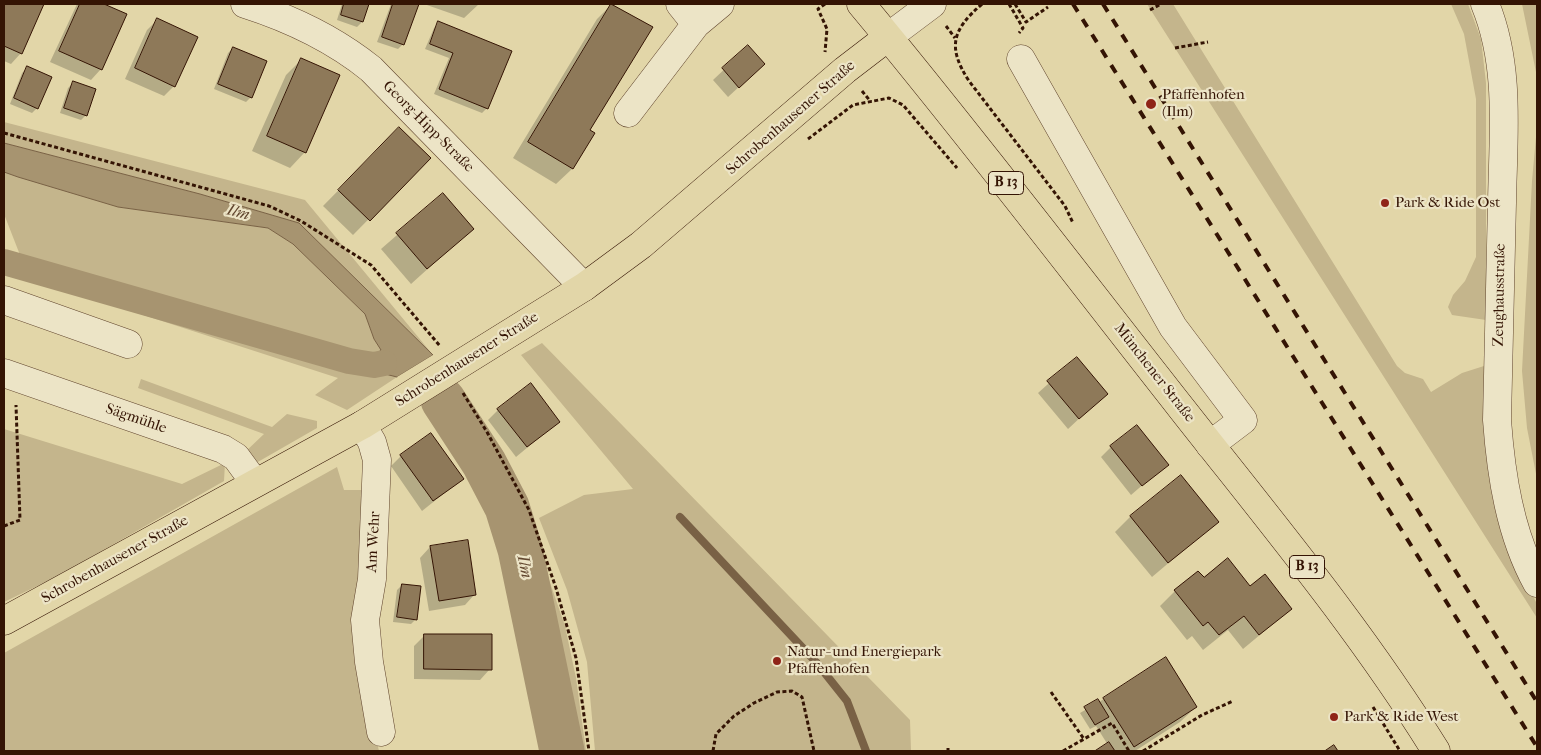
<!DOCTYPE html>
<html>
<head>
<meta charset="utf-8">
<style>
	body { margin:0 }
	#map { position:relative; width:1541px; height:755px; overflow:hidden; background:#e2d6a8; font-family:"IM FELL French Canon",serif }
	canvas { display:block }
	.frame { position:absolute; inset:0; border:5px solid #341404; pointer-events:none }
</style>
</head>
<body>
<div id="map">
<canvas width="1541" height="755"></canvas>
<div class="frame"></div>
</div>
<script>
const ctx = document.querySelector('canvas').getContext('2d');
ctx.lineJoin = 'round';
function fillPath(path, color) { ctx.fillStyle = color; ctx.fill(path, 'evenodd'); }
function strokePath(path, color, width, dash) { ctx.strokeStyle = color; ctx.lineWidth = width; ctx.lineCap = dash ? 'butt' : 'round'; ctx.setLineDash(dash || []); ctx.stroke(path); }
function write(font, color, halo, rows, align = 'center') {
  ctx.font = font + ' "IM FELL French Canon",serif'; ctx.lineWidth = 4.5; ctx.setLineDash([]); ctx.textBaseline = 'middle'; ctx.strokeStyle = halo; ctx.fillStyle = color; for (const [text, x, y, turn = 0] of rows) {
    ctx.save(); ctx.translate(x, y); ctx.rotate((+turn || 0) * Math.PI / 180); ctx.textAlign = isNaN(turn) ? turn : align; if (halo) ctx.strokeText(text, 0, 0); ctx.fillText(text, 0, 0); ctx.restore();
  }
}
fillPath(new Path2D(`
	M 1147,4 L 1173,4 L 1397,366 L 1405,373 L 1423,379 L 1431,392 L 1462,373 L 1484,366 L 1486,430 L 1527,584 L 1537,604 L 1537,618 Z
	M 1451,4 L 1468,4 L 1481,39 L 1486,83 L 1486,320 L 1452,315 L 1448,307 L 1453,295 L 1465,281 L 1476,257 L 1476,99 L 1464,34 Z
	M 1522,4 L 1537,4 L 1537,77 Z
	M 4,122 L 305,200 L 433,355 L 299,223 L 200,194 L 4,143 Z
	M 1537,126 L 1537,479 L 1527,428 L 1522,371 L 1532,181 Z
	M 4,172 L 118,207 L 268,228 L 293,244 L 365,314 L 374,339 L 382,350 L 373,357 L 375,372 L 385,372 L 397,377 L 347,410 L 315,395 L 338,378 L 29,278 L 4,214 Z
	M 542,343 L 910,720 L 911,751 L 595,751 L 587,662 L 567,590 L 539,518 L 584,495 L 633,489 L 521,355 Z
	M 141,379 L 272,427 L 287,414 L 317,421 L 317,428 L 256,463 L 243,454 L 264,434 L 138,388 Z
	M 478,426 L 503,465 L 526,513 L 565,626 L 576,678 L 586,751 L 572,751 L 551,630 L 519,518 L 475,437 Z
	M 4,429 L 182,484 L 225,463 L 224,481 L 58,576 L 4,602 Z
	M 337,467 L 344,490 L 368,490 L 359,664 L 379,751 L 4,751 L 4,653 Z`), '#c4b58c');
const water = new Path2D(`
	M 4,143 L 200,194 L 299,223 L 433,355 L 397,377 L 353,366 L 349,361 C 357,354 364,353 373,357 L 381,350 L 374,339 L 365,314 L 293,244 L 268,228 L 118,207 L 18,177 L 4,172 Z`);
fillPath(water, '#a79470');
strokePath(water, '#796145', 1);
fillPath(new Path2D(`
	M 433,355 L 435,357 L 399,379 L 397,377 Z`), '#e2d6a8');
fillPath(new Path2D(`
	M 4,4 L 42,4 L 21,53 L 11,64 L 4,61 Z
	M 77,4 L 101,4 L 125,14 L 101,69 L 91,80 L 50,62 Z
	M 342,4 L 368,4 L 362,22 L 357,27 L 337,20 Z
	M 391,4 L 417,4 L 403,44 L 398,49 L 377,42 Z
	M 424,4 L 479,4 L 464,18 Z
	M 612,4 L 651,28 L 589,131 L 593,133 L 572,169 L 556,184 L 513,158 L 597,19 Z
	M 157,20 L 174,86 L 164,96 L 125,79 L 147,30 Z
	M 439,23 L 487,108 L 482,113 L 434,94 L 449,58 L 425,49 L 434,28 Z
	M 748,47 L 753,74 L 728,97 L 713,80 Z
	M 233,48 L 251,97 L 246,102 L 214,89 L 228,53 Z
	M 301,60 L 305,152 L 290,168 L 252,151 L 286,75 Z
	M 27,68 L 37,108 L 32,113 L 10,104 L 22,73 Z
	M 73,83 L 86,115 L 81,120 L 60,113 L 68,88 Z
	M 384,144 L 429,158 L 353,235 L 323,206 Z
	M 443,195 L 472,229 L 411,284 L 381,249 Z
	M 1077,358 L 1097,402 L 1068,429 L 1038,393 Z
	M 498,410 L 558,422 L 516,457 L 488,420 Z
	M 1111,447 L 1167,464 L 1131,495 L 1101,457 Z
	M 401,456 L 462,479 L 422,511 L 391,466 Z
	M 1131,516 L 1217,522 L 1152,577 L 1115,532 Z
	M 430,547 L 475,594 L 465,605 L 429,611 L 420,558 Z
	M 1203,579 L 1291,609 L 1243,649 L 1228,630 L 1203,650 L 1192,636 L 1187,640 L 1160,606 L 1175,591 Z
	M 402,585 L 416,619 L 411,624 L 393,622 L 397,590 Z
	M 425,635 L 490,669 L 480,680 L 414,679 L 414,646 Z
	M 1104,699 L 1196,707 L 1180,722 L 1135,751 L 1097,751 L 1108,745 L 1096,726 L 1090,729 L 1080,713 Z`), '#0003');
strokePath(new Path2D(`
	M 680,517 L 816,662 L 847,701 L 866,751`), '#796145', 8);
strokePath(new Path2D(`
	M 4,262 L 349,361 L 374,365 L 384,363`), '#a79470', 26);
strokePath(new Path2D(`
	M 443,400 L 484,463 L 507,507 L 520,549 L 562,751`), '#a79470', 45);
const building = new Path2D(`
	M 4,4 L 44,4 L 22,54 L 4,46 Z
	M 80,4 L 104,4 L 127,14 L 102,70 L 59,51 Z
	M 344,4 L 369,4 L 363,22 L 341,15 Z
	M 393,4 L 419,4 L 404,45 L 382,37 Z
	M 611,4 L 653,27 L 590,130 L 595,133 L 573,169 L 528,142 Z
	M 157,18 L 198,37 L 175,87 L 135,68 Z
	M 438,21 L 512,51 L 488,109 L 439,89 L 453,53 L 430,44 Z
	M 748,45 L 765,64 L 739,88 L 722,68 Z
	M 233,47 L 267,61 L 252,98 L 218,84 Z
	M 301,58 L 340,75 L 306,153 L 267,136 Z
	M 27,66 L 52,77 L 38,109 L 14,98 Z
	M 73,81 L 96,89 L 87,116 L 64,108 Z
	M 399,127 L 431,158 L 370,221 L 338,190 Z
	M 443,193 L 474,229 L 427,269 L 396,233 Z
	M 1077,357 L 1108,394 L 1079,419 L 1047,381 Z
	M 531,383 L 560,422 L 527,447 L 497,409 Z
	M 1137,425 L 1169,465 L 1142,486 L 1110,446 Z
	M 431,433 L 464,479 L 433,501 L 400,455 Z
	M 1181,475 L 1219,522 L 1168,563 L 1130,516 Z
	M 468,540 L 476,595 L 439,601 L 430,546 Z
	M 1228,558 L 1250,586 L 1265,574 L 1292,609 L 1259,635 L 1244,616 L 1219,635 L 1208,622 L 1203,626 L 1174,590 L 1198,571 L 1204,577 Z
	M 402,584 L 421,586 L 417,620 L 397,617 Z
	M 424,634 L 492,634 L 492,670 L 424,669 Z
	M 1166,657 L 1197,707 L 1134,747 L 1103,698 Z
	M 1098,699 L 1109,717 L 1095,725 L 1084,707 Z
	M 1109,742 L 1115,751 L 1095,751 Z
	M 1334,745 L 1338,751 L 1325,751 Z`);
fillPath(building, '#8e7959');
strokePath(building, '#341404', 1);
const minor = new Path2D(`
	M 245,4 C 289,18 335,40 371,69 L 584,287
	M 680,4 L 696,24
	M 1485,4 C 1511,67 1503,136 1502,203 C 1500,275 1499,347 1497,420 C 1501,475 1510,534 1537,583
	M 888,37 L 932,4
	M 1021,59 L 1173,327 L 1243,420 L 1210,445
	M 628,113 L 696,24 L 720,4
	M 4,300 L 128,344
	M 4,373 L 223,449 L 236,457 L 255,483
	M 362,425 L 372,442 L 377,460 L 372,579 L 365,620 L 369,662 L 381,732`);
const major = new Path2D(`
	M 861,4 C 971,136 1075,273 1182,409 C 1270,521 1361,630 1436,751
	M 4,621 L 362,425 L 584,287 L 641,245 L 845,70 L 888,37`);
strokePath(minor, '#60442d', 29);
strokePath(major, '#341404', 29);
strokePath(new Path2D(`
	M 825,4 L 818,9 L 827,29 L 825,52
	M 982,4 C 952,30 947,47 969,81 L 1065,206 L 1073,223
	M 1009,4 L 1023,28 L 1019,33
	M 1015,4 L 1026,22 L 1048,7
	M 1150,10 L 1161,4
	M 946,26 L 955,38
	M 1175,48 L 1208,42
	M 862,91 L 871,102
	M 4,133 L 269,206 L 301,221 L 371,265 L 440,346
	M 808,139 L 853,105 L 889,98 L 903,105 L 957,168
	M 463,393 L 487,432 L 529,510 L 556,588 L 576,658 L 589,751
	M 4,526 L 20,520 L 16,405
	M 1051,692 L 1084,739
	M 1373,707 L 1400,751
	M 713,751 L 716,734 L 734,716 L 754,703 L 777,692 L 792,691 L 802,697 L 814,751
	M 948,751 L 948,748
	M 1063,751 L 1112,723 L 1129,751
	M 1143,751 L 1202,715 L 1233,701`), '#341404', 3, [4, 2.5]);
strokePath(minor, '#ece4c6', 28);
strokePath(major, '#e2d6a8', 28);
strokePath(new Path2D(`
	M 1073,4 L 1537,747
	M 1103,4 L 1537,702`), '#341404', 4, [9, 9]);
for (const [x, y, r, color] of [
	[1151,104,6,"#8f2418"],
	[1385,203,5,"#8f2418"],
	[777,661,5,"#8f2418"],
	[1334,717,5,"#8f2418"]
]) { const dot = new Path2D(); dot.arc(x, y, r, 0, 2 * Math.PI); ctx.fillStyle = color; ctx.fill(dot); strokePath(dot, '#ece4c6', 2); }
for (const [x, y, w] of [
	[1006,183,35],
	[1307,567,35]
]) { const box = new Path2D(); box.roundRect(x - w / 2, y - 11.5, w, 23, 4); ctx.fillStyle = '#ece4c6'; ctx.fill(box); strokePath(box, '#341404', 1); }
write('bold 14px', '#341404', null, [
	["B 13",1006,183],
	["B 13",1307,567]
]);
write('15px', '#341404', '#ece4c6', [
	["Pfaffenhofen",1162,95],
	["(Ilm)",1162,112],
	["Park & Ride Ost",1395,203],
	["Natur- und Energiepark",787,652],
	["Pfaffenhofen",787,669],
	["Park & Ride West",1344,717]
], 'left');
write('15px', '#341404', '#ece4c6', [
	["Schrobenhausener Straße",791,118,-41],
	["Georg-Hipp-Straße",428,127,45],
	["Zeughausstraße",1500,295,-89],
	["Schrobenhausener Straße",467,360,-32],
	["Münchener Straße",1154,373,52],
	["Sägmühle",136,419,19],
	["Am Wehr",374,542,-87],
	["Schrobenhausener Straße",115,560,-29]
]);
write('italic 16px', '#62472f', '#ece4c6', [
	["Ilm",238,213,14],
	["Ilm",524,567,78]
]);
</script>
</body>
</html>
